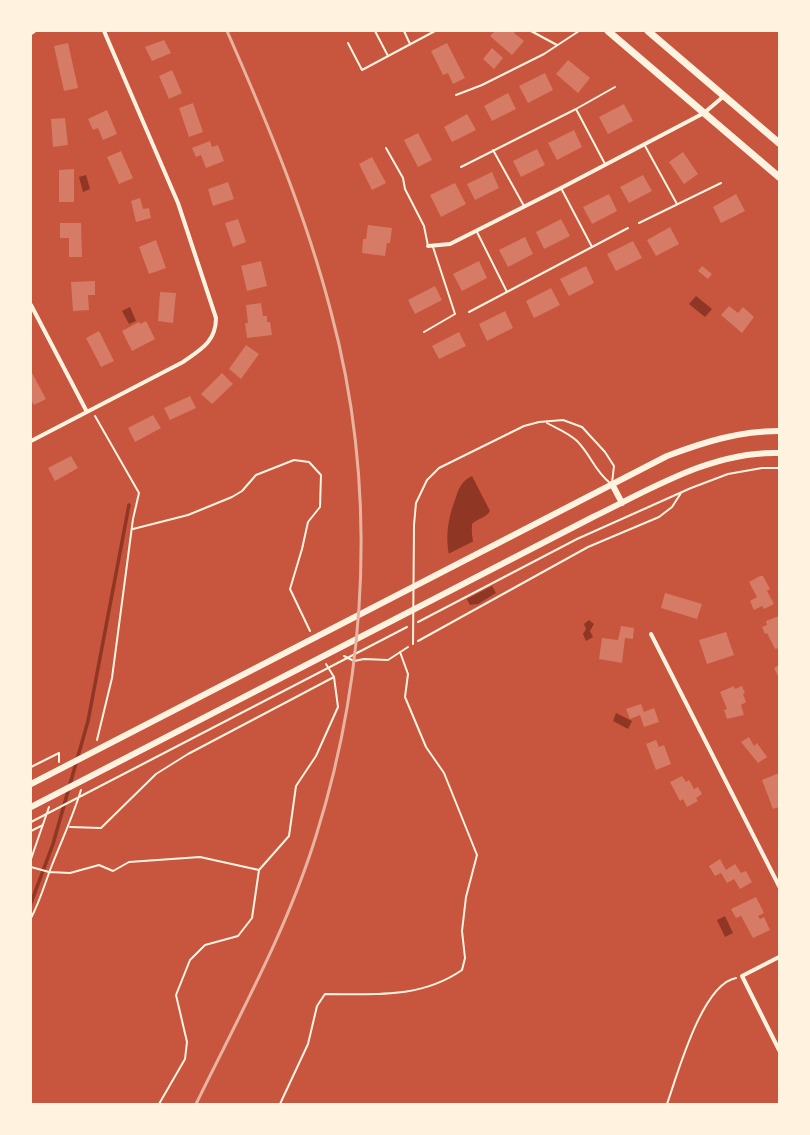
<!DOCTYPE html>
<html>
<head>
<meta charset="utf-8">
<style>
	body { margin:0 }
	#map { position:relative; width:810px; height:1135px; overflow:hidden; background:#c8553d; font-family:"IBM Plex Sans",sans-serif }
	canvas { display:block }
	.frame { position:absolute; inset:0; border:32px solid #fff3e0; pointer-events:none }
</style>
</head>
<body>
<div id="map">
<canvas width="810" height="1135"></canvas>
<div class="frame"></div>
</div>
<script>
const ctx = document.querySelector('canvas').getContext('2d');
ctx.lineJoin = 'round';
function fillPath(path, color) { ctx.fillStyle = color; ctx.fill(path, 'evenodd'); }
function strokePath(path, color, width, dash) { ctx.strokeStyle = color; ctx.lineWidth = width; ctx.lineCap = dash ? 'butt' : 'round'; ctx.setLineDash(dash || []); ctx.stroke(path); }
fillPath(new Path2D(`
	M 86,175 L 90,189 L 83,192 L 79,177 Z
	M 696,296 L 712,309 L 705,317 L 689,304 Z
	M 130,307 L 136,321 L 129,324 L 122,311 Z
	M 472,476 L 490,511 C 486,518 478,518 472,524 C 470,549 484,571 496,593 L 478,604 L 470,605 C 450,567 439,543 455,500 C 458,490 461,481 472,476 Z
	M 589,620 L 594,624 L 590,631 L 593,637 L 586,641 L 583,634 L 586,629 L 584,624 Z
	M 616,713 L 632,721 L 628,729 L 613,721 Z
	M 725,916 L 733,933 L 725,937 L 717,920 Z`), '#8f3625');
fillPath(new Path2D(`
	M 474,541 L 482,564 L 494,585 L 465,600 L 454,578 L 446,555 Z`), '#c8553d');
strokePath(new Path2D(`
	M 31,903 L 53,844 L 88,721 L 129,505`), '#8f3625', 3.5);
fillPath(new Path2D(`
	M 495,31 L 516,31 L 514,33 L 524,41 L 512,55 L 490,36 Z
	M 164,40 L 171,53 L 152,61 L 145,47 Z
	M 68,43 L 78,88 L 64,91 L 54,46 Z
	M 447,43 L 465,78 L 453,84 L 448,73 L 443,75 L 431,51 Z
	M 492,48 L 503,58 L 494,69 L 483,59 Z
	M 568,60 L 590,78 L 578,93 L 556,74 Z
	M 172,70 L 182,93 L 169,99 L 159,76 Z
	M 545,73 L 553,90 L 528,103 L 519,86 Z
	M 508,93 L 516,109 L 492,121 L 484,106 Z
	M 193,103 L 203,132 L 189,137 L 179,108 Z
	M 624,104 L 633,121 L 608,134 L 599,117 Z
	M 107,110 L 117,134 L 103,140 L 98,128 L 93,130 L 88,119 Z
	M 467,114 L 476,130 L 452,142 L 444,127 Z
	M 65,118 L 68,145 L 53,147 L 51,119 Z
	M 574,130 L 582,147 L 557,160 L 548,143 Z
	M 418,133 L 432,160 L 418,167 L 404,140 Z
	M 210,141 L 212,147 L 218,145 L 224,161 L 206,168 L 201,155 L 196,157 L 192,148 Z
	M 537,149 L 545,165 L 521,177 L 513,161 Z
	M 121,151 L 133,178 L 119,184 L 107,157 Z
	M 683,152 L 698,174 L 684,184 L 669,162 Z
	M 372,157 L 386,183 L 372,190 L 359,164 Z
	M 74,169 L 74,202 L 59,202 L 59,170 Z
	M 492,172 L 499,188 L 475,200 L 467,184 Z
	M 643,175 L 652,191 L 629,203 L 620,187 Z
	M 228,182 L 234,199 L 213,206 L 208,189 Z
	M 455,183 L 466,204 L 441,217 L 430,195 Z
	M 609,194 L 617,211 L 592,224 L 583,207 Z
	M 736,194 L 745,211 L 721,223 L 713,207 Z
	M 140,198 L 143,209 L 149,208 L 151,218 L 136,222 L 131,201 Z
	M 238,219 L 246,242 L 233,247 L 225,223 Z
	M 561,219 L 570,236 L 544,249 L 536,232 Z
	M 60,223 L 81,223 L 82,257 L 69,257 L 69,238 L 60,238 Z
	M 368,225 L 392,228 L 390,243 L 387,243 L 385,256 L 362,253 L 363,239 L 366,239 Z
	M 670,227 L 679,244 L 656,256 L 647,240 Z
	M 525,237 L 533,254 L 508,267 L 499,250 Z
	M 156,240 L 166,268 L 149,274 L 139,247 Z
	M 633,241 L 642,258 L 616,271 L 607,254 Z
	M 261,261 L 267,286 L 247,291 L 241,266 Z
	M 479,261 L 487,278 L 462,291 L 453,274 Z
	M 586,266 L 594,283 L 569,296 L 560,279 Z
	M 702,266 L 712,274 L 708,279 L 698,271 Z
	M 95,281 L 95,295 L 88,295 L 89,310 L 73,311 L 71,282 Z
	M 435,286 L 442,300 L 415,314 L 408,300 Z
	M 551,288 L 560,305 L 534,318 L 526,301 Z
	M 160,292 L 176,293 L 173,323 L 158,321 Z
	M 261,303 L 263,316 L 267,316 L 267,322 L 270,322 L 272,335 L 247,338 L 245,323 L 248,323 L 246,305 Z
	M 729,306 L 738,313 L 743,307 L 754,317 L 742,333 L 721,315 Z
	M 505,311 L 513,328 L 487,341 L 479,324 Z
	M 146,321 L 155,339 L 132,351 L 122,331 L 139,322 L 140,324 Z
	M 99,331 L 114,361 L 101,367 L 86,338 Z
	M 459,332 L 466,346 L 439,359 L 432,346 Z
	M 246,345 L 259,354 L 241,379 L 229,369 Z
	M 31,373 L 32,373 L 46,399 L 34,405 L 31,400 Z
	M 222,373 L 233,384 L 212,404 L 201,394 Z
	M 190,396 L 196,408 L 170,420 L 164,408 Z
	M 153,415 L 161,428 L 135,442 L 128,428 Z
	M 71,456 L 78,468 L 55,481 L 48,468 Z
	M 760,576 L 763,576 L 770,589 L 767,591 L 774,604 L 764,609 L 762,606 L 754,610 L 750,601 L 757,597 L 749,582 Z
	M 665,593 L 702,604 L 697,619 L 661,608 Z
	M 779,616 L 779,648 L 775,649 L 767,633 L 765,634 L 762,627 L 767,625 L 766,621 Z
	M 621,626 L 634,628 L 633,639 L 625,638 L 622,663 L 599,659 L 602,638 L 618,640 Z
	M 726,632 L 734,655 L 707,664 L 699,640 Z
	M 779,665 L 779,678 L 774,668 Z
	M 734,686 L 735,689 L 742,686 L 745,693 L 743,694 L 746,702 L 741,705 L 744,715 L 727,719 L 724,710 L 727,709 L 720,692 Z
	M 641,704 L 644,712 L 654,708 L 659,722 L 644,727 L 640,715 L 630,719 L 626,709 Z
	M 749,737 L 754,746 L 757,743 L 767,757 L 758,763 L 741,742 Z
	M 656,740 L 659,747 L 664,745 L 671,764 L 656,770 L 646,744 Z
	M 779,773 L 779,807 L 773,809 L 762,780 Z
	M 682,776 L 686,782 L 689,780 L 694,789 L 698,787 L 702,794 L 696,798 L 698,801 L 687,807 L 683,799 L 680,801 L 670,782 Z
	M 720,859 L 726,870 L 735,864 L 741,873 L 746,871 L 752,882 L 740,889 L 734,879 L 727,883 L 721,873 L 715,876 L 709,866 Z
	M 756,897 L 764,913 L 758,916 L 760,919 L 764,917 L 770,930 L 753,938 L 741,916 L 736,918 L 731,909 Z`), '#d67c66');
strokePath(new Path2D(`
	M 95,416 L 139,493 L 133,519 L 112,678 L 97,740
	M 133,529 L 188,515 L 232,497 L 242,491 L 256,475 L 294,460 L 309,462 L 321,475 L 320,507 L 308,522 L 302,549 L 290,589 L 310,631
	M 418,622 L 577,539 L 691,488 L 728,474 L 762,468 L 779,468
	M 418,641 L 588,547 L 659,517 L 672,507 L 681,493
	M 344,656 L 354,661 L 364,659 L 388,660 L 408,647
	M 59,762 L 59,753
	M 31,767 L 59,753
	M 31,822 L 407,627
	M 70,827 L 101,828 L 156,774 L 188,754 L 334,677
	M 31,831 L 43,825
	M 31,859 L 49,807
	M 31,867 L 49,872 L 70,873 L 99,865 L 113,871 L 129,862 L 200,857 L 259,870
	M 31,918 C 40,901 45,883 52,865 C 62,840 73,816 81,790
	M 159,1104 L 185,1059 L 187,1042 L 176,995 L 190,960 L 205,945 L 238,936 L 252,918 L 259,870 L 289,836 L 296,786 L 316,756 L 338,707 L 334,677 L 326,664
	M 280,1104 L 308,1044 L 317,1006 L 325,994 C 374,994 420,999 462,970 L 465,958 L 462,931 L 466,897 L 477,855 L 444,773 L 426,747 L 405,697 L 408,674 L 400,652
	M 667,1104 C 678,1073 702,984 736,978`), '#fff3e0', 2);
strokePath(new Path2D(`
	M 375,31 L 388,56
	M 404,31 L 410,44
	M 531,31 L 557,45
	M 348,43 L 362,70 L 435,31
	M 456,95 L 482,85 L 544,54 L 579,31
	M 576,109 L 605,164
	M 644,144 L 677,204
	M 386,148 L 403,178 L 405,189 L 424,226 L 428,246
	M 493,150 L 524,206
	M 461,167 L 576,109 L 615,87
	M 561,188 L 592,247
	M 639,223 L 721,183
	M 477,232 L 507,292
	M 469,312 L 628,228
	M 424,332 L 455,314 L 433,247
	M 547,423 C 556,428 569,433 577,441 C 591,455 594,470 610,483
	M 413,644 L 414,525 L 416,503 L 427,480 L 439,468 L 524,426 L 539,422 L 563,420 L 582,427 L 605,452 L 614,466 L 612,483`), '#fff3e0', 2);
strokePath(new Path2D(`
	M 31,33 L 34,31
	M 428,246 L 450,244 L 561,188 L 704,113 L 724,96
	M 31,305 L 87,412
	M 31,441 L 183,362 C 200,350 216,342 216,318 L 178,203 L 104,31
	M 651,634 L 779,886
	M 779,957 L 742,976 L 779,1050`), '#fff3e0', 4);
strokePath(new Path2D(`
	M 612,484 L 622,503
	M 31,784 L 667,456 C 704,442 739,431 779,431
	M 31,807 L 593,517 C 651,489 712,451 779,453`), '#fff3e0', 6);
strokePath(new Path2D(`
	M 608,31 L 779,177
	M 648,31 L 779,143`), '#fff3e0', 7);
strokePath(new Path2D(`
	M 196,1104 C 239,1016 287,930 316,836 C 369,667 377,483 331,312 C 306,215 267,122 227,31`), '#e9b49f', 3);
</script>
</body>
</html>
